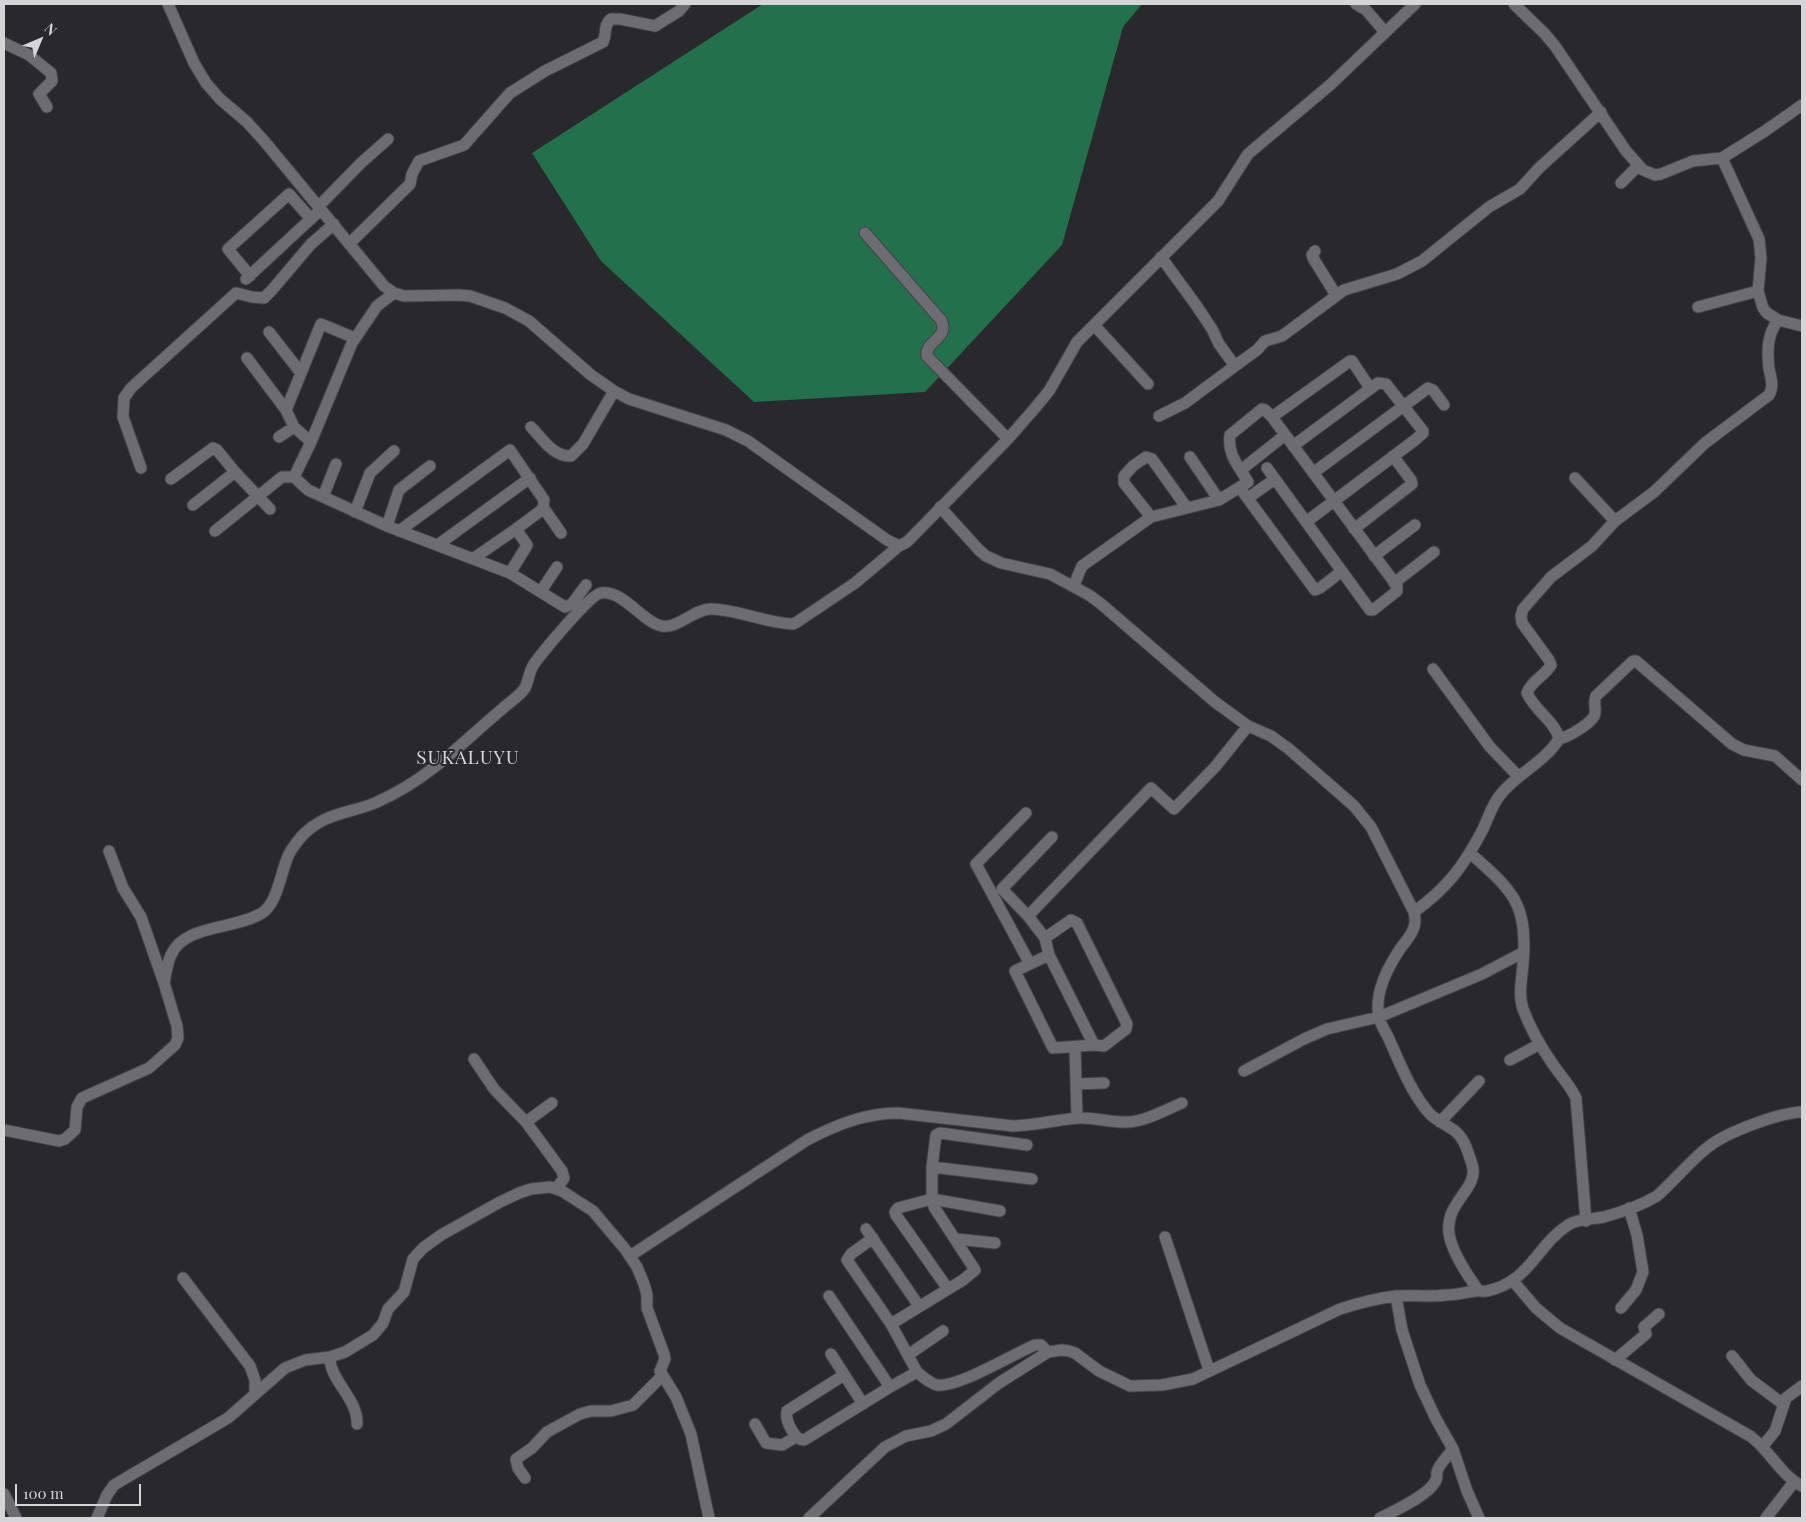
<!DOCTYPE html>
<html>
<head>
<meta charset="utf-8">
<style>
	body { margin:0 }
	#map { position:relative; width:1806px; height:1522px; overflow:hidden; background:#29282d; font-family:"Playfair Display",serif }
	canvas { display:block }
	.frame { position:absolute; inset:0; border:5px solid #d5d4d7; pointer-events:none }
	.north { position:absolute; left:15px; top:15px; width:50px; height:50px; -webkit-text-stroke:4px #29282d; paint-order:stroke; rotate:45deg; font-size:14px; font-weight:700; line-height:20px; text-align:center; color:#d5d4d7 }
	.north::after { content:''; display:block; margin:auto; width:18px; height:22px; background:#d5d4d7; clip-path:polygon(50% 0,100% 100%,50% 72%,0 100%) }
	.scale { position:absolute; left:15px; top:1484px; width:126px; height:22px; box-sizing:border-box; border:2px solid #d5d4d7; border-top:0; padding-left:6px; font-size:15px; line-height:18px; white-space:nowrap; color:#d5d4d7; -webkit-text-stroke:4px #29282d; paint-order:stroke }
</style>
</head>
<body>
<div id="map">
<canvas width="1806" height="1522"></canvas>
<div class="frame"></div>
<div class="north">N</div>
<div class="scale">100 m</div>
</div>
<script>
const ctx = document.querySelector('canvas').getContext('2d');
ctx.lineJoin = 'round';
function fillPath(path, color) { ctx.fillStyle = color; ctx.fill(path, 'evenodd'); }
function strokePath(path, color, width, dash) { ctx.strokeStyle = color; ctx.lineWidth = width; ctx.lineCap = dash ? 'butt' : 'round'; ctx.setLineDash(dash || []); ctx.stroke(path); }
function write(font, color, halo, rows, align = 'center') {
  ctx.font = font + ' "Playfair Display",serif'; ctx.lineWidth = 4; ctx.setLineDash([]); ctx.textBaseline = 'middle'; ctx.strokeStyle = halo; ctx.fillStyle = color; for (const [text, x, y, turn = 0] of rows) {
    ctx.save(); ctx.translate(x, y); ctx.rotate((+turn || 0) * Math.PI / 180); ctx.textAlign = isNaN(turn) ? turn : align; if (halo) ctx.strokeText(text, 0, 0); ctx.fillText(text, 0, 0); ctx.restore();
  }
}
fillPath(new Path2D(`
	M 763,4 L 1142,4 L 1123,27 L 1062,245 L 925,392 L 754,402 L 601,261 L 532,153 Z`), '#23704d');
const minor = new Path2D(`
	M 168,4 L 194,63 L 206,83 L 220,99 L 247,122 L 265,142 L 384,286 L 394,293 L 404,296 L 459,295 L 470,296 L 505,308 L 529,321 L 591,375 L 614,391 L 629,399 L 726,430 L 748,441 L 887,540 L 899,546 L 907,542 L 1008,439 L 1035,408 L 1049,391 L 1077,342 L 1218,201 L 1248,154 L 1330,85 L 1415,4
	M 1356,4 L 1366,10 L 1385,32
	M 1514,4 L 1545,34 L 1555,46 L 1626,151 L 1643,170 L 1655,175 L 1661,174 L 1693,161 L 1722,158
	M 4,43 L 29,55 L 51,73 L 52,81 L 39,94 L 47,107
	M 1802,105 L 1765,131 L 1722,158 L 1759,239 L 1761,258 L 1758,291 L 1763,308 L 1767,313 L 1778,320 L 1802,326
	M 1621,183 L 1638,166
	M 319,206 L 361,163 L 388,139
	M 865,233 L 941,320 C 950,339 924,341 927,356 L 1008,439
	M 350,243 L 410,184 L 412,174 L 419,161 L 464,145 L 510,93 L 545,71 L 603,42 C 607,34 603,25 611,19 L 620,19 L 655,26 L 679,11 L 685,4
	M 1315,251 L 1312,255 L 1313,258 L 1336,295
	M 1161,257 L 1196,305 L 1212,329 L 1219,344 L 1235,366
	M 250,276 L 228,249 L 289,194 L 311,219
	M 246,279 L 316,214
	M 394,293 L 377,306 L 352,343 L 311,442 L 294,477 L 308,490 L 387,526 L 510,573 L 565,607 L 572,604 L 586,585
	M 1698,307 L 1758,291
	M 1094,325 L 1148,384
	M 269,332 L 301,373
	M 247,358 L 286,410
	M 1159,416 L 1185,403 L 1239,363 L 1257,350 L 1265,341 L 1282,336 L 1344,290 L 1397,274 L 1422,261 L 1489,207 L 1520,189 L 1539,168 L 1601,112
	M 294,427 L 286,410 L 321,324 L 355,338
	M 531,427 C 542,438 553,457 571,456 L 583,444 L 614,391
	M 279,437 L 294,427 L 311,442
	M 1293,446 L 1378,383 L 1386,384 L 1423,431 L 1423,433 L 1415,440 L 1306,522
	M 1190,457 L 1219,500
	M 141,468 L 123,417 L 124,398 L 131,388 L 236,293 L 252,297 L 264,298 L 272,290 L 311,244 L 334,224
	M 1267,468 L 1370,610 L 1373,610 L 1397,591 L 1397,586 L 1272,417
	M 1241,470 L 1285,435
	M 1313,473 L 1428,388 L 1433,390 L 1444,405
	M 1575,478 L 1615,521
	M 171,479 L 213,448 L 217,450 L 235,472 L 270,509
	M 1240,488 L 1315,590 L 1320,588 L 1342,571
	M 323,497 L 336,464
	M 1248,498 L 1275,479
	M 193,505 L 235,472
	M 940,507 L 979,550 L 986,556 L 1001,563 L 1050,574 L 1089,595 L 1100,603 L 1215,702 L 1248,726 L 1271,736 L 1289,749 L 1354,806 L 1371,827 L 1414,912 C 1415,917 1416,922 1414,927 C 1412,935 1405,942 1400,949 C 1388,967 1374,994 1379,1017 C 1380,1023 1385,1031 1388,1037 C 1400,1063 1411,1093 1430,1114 C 1437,1121 1447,1125 1455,1131 C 1465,1139 1468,1153 1472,1164 C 1480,1189 1445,1201 1449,1233 C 1451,1250 1468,1276 1478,1290
	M 355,512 L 370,473 L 394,451
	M 1151,517 L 1124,483 L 1124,476 L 1133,466 L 1146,457 L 1152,459 L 1187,508
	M 387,526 L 399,490 L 430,466
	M 1354,529 L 1412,484 L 1411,480 L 1393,456
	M 215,531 L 282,477 L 294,477
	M 399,531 L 510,450 L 544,500 L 543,509
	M 439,544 L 530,478
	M 1374,556 L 1415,525
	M 474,558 L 516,529
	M 510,573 L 526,547 L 527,545 L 516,529 L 543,509 L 545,510 L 561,533
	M 1394,583 L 1434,552
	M 1074,585 L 1082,566 L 1151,517 L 1219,500 L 1248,482 C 1239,466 1227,455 1230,435 L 1262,409 L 1265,410 L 1272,417 L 1350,361 L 1352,361 L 1370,388
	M 541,591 L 557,567
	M 1433,669 L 1490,747 L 1519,777
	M 1559,739 C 1568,737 1595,722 1595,713 C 1596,706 1593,703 1596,696 L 1633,661 L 1636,661 L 1732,744 L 1744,750 L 1775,756 L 1802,780
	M 1026,813 L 976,864 L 1030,964
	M 1470,853 C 1513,891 1528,903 1523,964 C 1522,978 1518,995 1523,1009 C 1530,1028 1541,1047 1552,1063 C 1560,1075 1570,1085 1576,1098 L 1586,1221
	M 1414,912 C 1447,888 1463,867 1482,831 C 1488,819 1492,804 1501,794 C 1518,773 1545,762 1559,739 C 1556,722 1534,710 1527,693 C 1531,681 1545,676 1551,665 L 1549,660 L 1522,623 L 1521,616 L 1523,609 L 1551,577 L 1592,546 L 1615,521 L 1654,492 L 1705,443 L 1769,395 C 1774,387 1771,378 1769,369 C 1767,351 1767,335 1778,320
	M 1028,916 L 1002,889 L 1052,837
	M 1045,938 L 1028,916 L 1151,788 L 1174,809 L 1215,767 L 1248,726
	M 1049,955 L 1094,1045 L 1053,1048 L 1015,971 L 1049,955 L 1045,938 L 1071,920 L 1077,923 L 1127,1024 L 1126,1029 L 1104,1046 L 1094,1045
	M 164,983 C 166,974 167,963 171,955 C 184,924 235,930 262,913 C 278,903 281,870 289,854 C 292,848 297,842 301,837 C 323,813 347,814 375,803 C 395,794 414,783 432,769 C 456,751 478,729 501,710 C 508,703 520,696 525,688 C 529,680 529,671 534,664 C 542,653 590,594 601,593 C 624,590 643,623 662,626 C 678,629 695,608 712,609 C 739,610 766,623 793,624 L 797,622 L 855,583 L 899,546
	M 1075,1047 L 1077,1118
	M 474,1059 L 494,1089 L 526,1122 L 562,1171 L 564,1178 L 557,1188
	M 1510,1060 L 1540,1044
	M 1244,1071 L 1304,1039 L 1327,1029 L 1379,1017 L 1482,974 L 1524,952
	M 1076,1084 L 1104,1083
	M 526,1122 L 552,1103
	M 1440,1122 L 1479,1081
	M 4,1130 L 59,1141 L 65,1139 L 75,1130 L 77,1107 L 82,1098 L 149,1068 L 175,1045 L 178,1038 L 177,1026 L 164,983 L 141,917 L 123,888 L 109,851
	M 932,1167 L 1032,1179
	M 1000,1211 L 932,1199 L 932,1167 L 936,1135 L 940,1133 L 1027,1145
	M 866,1229 L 919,1306
	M 1165,1237 L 1209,1370
	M 956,1239 L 995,1243
	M 630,1256 L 807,1140 C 836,1125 865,1113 898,1113 L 1013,1126 C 1035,1125 1056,1120 1078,1118 C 1095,1117 1111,1123 1128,1122 C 1146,1121 1165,1110 1182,1103
	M 183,1278 L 250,1366 L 255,1380 L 255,1394
	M 1513,1281 L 1536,1308 L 1560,1328 L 1750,1436 C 1769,1449 1782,1477 1802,1486
	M 829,1296 L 890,1387
	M 1396,1296 L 1402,1330 L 1420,1385 L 1436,1419 L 1453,1449 L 1467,1491 L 1479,1518
	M 1621,1308 L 1636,1290 L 1643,1272 L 1637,1235 L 1629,1208
	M 891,1324 L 963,1280 L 975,1270 L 934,1207 L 932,1199 L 898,1208 L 895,1212 L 896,1215 L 948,1289
	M 831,1354 L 863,1404
	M 908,1355 L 943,1331
	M 1732,1356 L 1751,1380 L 1783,1404
	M 330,1357 C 329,1380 358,1398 357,1424
	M 1615,1360 L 1646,1334 L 1644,1327 L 1659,1314
	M 917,1372 C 923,1377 929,1383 937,1385 C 958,1388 1013,1354 1035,1345 L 1041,1345 L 1048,1352
	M 844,1375 L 787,1411 C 785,1420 794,1440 804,1440 L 890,1387 L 917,1372 L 891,1324 L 847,1260 L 851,1254 L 873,1238
	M 755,1424 L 766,1443 L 782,1445 L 796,1437
	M 1763,1446 L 1775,1431 L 1786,1398 L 1802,1386
	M 525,1478 L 518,1468 L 516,1459 L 532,1448 L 547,1432 L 580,1414 L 591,1411 L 611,1411 L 633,1405 L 662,1376
	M 4,1494 L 16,1518
	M 97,1518 L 107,1495 L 114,1485 L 228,1418 L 285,1368 L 305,1360 L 330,1357 L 345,1352 L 373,1335 L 383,1323 L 388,1309 L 404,1292 L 413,1259 L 423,1248 L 441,1235 L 500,1202 L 519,1193 L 531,1189 L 550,1187 L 562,1191 L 593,1211 L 625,1249 L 637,1267 L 644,1284 L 647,1295 L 647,1308 L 664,1354 L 665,1359 L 660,1371 L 676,1397 L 691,1434 L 709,1518
	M 809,1518 L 885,1447 L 906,1436 L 931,1431 L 946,1424 L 999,1383 L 1048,1352 L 1062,1350 L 1069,1351 L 1075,1353 L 1099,1371 L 1130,1386 L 1162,1385 L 1193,1379 L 1340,1309 C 1359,1303 1377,1298 1396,1296 C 1412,1295 1429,1297 1446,1295 C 1456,1295 1466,1292 1476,1291 C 1479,1290 1483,1292 1487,1291 C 1530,1282 1536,1246 1568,1225 C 1577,1219 1593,1219 1604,1217 C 1622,1212 1642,1205 1657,1196 C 1675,1180 1690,1161 1708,1147 C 1727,1132 1778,1113 1802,1112
	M 1380,1518 C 1394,1511 1430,1495 1436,1480 C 1438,1477 1436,1475 1437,1472 C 1439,1464 1448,1456 1453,1449
	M 1766,1518 L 1794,1482`);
strokePath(minor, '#454347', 13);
strokePath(minor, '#6e6c73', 11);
ctx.letterSpacing = '1px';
write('19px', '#d7d5dc', '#29282d', [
	["SUKALUYU",468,758]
]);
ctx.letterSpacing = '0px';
</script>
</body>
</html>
